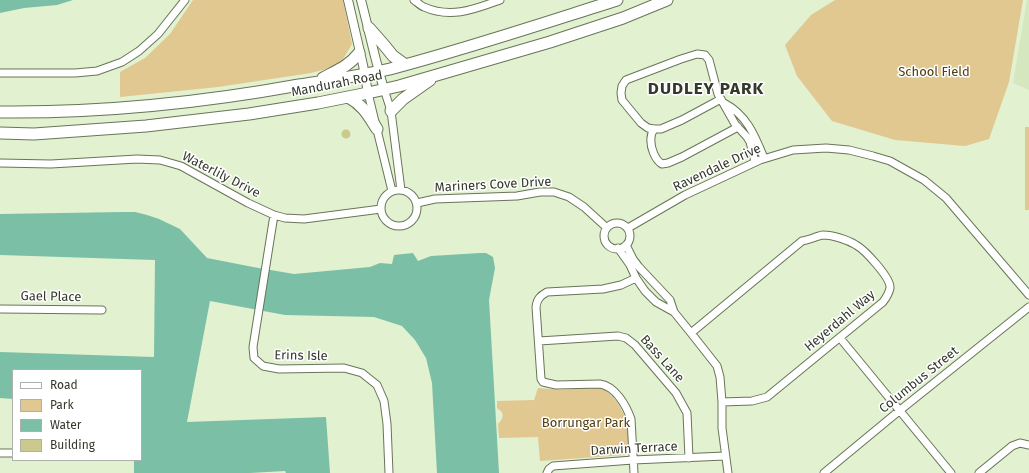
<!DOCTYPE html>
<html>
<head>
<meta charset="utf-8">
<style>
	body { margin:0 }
	#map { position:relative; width:1029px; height:473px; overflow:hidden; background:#e2f1d0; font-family:"Fira Sans",sans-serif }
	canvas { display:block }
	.legend { position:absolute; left:12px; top:369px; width:130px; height:92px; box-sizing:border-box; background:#fff; border:1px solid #aeb0ab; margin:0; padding:5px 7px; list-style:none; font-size:12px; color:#34392c }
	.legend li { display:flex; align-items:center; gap:8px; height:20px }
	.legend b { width:20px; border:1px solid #aeb0ab }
</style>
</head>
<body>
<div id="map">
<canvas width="1029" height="473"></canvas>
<ul class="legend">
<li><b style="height:5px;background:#fff"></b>Road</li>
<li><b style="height:11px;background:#e1c790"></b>Park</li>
<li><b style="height:11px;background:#7bbfa6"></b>Water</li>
<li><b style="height:11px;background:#cbc98d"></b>Building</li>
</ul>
</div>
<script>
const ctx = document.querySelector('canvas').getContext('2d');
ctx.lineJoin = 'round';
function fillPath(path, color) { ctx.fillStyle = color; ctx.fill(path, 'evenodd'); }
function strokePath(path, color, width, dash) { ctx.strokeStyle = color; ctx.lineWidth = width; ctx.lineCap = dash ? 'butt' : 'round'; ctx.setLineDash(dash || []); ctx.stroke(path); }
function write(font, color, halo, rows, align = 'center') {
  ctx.font = font + ' "Fira Sans",sans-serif'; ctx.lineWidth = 3; ctx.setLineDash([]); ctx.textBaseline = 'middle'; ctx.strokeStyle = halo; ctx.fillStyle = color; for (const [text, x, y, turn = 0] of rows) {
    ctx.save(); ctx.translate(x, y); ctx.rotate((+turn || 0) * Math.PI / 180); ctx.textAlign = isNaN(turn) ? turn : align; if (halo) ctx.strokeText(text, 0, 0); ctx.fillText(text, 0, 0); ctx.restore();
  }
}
fillPath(new Path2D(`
	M 1027,0 L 1029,0 L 1029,90 L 1013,83 Z`), '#d5e7bf');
fillPath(new Path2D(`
	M 193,0 L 343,0 L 352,44 L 342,61 L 334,67 L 311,73 L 218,87 L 120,97 L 120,72 L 145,58 L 170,34 Z
	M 835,0 L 1023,0 L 1009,82 L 989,139 L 965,146 L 895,140 L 832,121 L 797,76 L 785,45 L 811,15 Z
	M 1025,127 L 1029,127 L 1029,210 L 1025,210 Z
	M 600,387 L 604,388 L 617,402 L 627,420 L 629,449 L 625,455 L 540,461 L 538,437 L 499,438 L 498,424 C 504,418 505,413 497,408 L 497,401 L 534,400 L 538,388 L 561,390 Z`), '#e1c790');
fillPath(new Path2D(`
	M 0,0 L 73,0 L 57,5 L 24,8 L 0,13 Z
	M 123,212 L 135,212 L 147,215 L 159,219 L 180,229 L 207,258 L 253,267 L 294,274 L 370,267 L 380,263 L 392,264 L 394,255 L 413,253 L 418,261 L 431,256 L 480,253 L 486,253 L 493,257 L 495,268 L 489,300 L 499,473 L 437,473 L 432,383 L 426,358 L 415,340 L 402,326 L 374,317 L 285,315 L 210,301 L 187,422 L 326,417 L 330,473 L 286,473 L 285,471 L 250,473 L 134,473 L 134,460 L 141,460 L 141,370 L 13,370 L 13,399 L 0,398 L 0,352 L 154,357 L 155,260 L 0,255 L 0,214 Z`), '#7bbfa6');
fillPath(new Path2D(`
	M341.5 134a4.5 4.5 0 1 1 9 0a4.5 4.5 0 1 1-9 0Z`), '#cbc98d');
const minor = new Path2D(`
	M 414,0 C 417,2 421,6 424,7 C 451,19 475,9 500,0
	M 0,73 L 75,73 L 97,71 L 122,62 L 139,51 L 158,34 L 185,0
	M 384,89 L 391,111 L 401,190
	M 368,93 L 392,191
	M 721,99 L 682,120 L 661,129 L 654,129 L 648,128 L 641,123 L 622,100 L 621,93 L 622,86 L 626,80 L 681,59 L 697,54 L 705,55 L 709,60 L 718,94 L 735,124 L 747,137 L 750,142 L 755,162
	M 724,103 C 747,115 755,136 764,158
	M 654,129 C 652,132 651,135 651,138 C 650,147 655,160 662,164 L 668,163 L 682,157 L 738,127
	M 0,163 L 51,164 L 137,159 L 160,160 L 181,166 L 248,203 L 274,215 L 285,218 L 304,219 L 381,209
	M381 208a18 18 0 1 1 36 0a18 18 0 1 1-36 0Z
	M 417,203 L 435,199 L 517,196 L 540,192 L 554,192 L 569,197 L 584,207 L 607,228
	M 274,215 L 253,347 L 254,358 L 263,366 L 279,369 L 344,368 L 362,373 L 377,385 L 384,401 L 387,424 L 389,473
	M604 236a13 13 0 1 1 26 0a13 13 0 1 1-26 0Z
	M 628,228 L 685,195 L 760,160 L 793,150 L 826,148 L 849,150 L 873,156 L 890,161 L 924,180 L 946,198 L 1029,295
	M 626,245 L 633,259 L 639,267 L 670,300 L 674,312 L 691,333 L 717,366 L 720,377 L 722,402 L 722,428 L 728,473
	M 618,248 L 630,265 L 636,278 L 645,291 L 656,302 L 674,312
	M 0,309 L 102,310
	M 691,333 L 802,241 C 809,240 817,236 823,235 C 833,235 848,240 856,245 C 865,250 891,278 890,288 C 889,293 886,298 883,302 L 767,397 L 752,401 L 722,402
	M 840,338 L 951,473
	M 539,341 L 618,336 L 626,338 L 635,345 L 676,393 L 687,413 L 689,458
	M 0,453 L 13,453
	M 547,473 L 549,469 L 553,466 L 633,460 L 725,456
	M 634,473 L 631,419 C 626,405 615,386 600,384 L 556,385 L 543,382 L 541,379 L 536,307 C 537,299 540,296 547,292 L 603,289 L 621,285 L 636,278
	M 824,473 L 899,411 L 1029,307
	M 979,473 L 1012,446 L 1020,443 L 1029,445`);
const tertiary = new Path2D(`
	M 348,0 L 363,65 L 368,93
	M 361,0 C 369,30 375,60 384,89`);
const trunk = new Path2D(`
	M 369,28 L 384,45 L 393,56 L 404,64
	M 323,78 C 338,70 349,66 359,53
	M 348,97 C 363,105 368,115 377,129
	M 391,111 L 403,99 L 430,80
	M 0,112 C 101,113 200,103 299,85 C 329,80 360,76 390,69 C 466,49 541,24 617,0
	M 0,133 L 34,134 L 146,126 L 249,114 L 318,103 L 368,93 L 399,86 L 550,42 L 623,18 L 667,0`);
strokePath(minor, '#687558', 9);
strokePath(tertiary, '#687558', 10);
strokePath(trunk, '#687558', 13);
strokePath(minor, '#fff', 7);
strokePath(tertiary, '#fff', 8);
strokePath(trunk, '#fff', 11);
write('13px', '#503e11', '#fff', [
	["School Field",934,72],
	["Borrungar Park",586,423]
]);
write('13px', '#34392c', '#fff', [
	["Mandurah Road",337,84,-11],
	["Ravendale Drive",717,168,-25],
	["Waterlily Drive",221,175,27],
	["Mariners Cove Drive",493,185,-3],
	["Gael Place",51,297,1],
	["Heyerdahl Way",840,321,-40],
	["Erins Isle",301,356,1],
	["Bass Lane",662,359,48],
	["Columbus Street",919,380,-39],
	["Darwin Terrace",634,449,-3]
]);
ctx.letterSpacing = '1px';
write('bold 17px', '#34392c', '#fff', [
	["DUDLEY PARK",706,89]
]);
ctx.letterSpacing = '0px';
</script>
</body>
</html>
